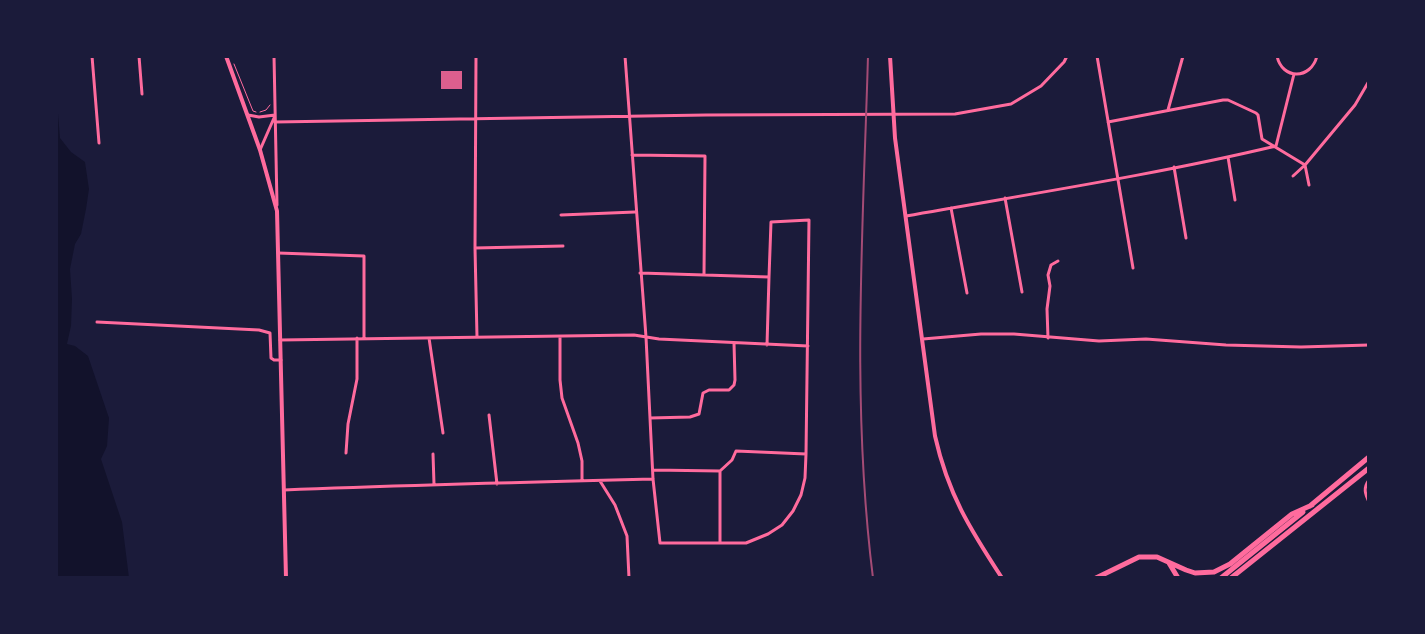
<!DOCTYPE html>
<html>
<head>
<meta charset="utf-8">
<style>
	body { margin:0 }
	#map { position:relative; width:1425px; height:634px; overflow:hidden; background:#1b1b3a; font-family:"Times New Roman",serif }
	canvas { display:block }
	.frame { position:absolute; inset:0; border:58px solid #1b1b3a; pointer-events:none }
</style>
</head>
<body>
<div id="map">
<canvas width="1425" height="634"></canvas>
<div class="frame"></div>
</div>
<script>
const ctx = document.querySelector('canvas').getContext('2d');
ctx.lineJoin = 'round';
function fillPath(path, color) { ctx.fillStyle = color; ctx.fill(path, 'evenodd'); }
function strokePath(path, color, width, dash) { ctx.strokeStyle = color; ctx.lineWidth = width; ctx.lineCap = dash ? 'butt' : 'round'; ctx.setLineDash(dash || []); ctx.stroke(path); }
fillPath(new Path2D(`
	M 56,113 L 58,114 L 60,138 L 71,152 L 85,162 L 89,189 L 86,209 L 81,234 L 75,244 L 70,269 L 72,299 L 71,326 L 67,344 L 75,346 L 88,356 L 109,418 L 107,446 L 101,459 L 122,522 L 129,578 L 56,578 Z`), '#12122b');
fillPath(new Path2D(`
	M 441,71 L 462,71 L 462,89 L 441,89 Z`), '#dd5f8e');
strokePath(new Path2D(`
	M 234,64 L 253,111 L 256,112
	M 260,112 L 266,110 L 270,105`), '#ff6b9d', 1);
strokePath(new Path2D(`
	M 92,56 L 99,143
	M 139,56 L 142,94
	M 274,56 L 277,205
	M 476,56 L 475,248 L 477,337
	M 625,56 L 646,337 L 653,479 L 660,543 L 746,543 L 768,534 L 782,525 L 793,511 L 801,495 L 805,478 L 806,454 L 809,220 L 771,222 L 769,277
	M 1097,56 L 1133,268
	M 1277,56 C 1282,80 1311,80 1317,56
	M 1168,110 L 1183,56
	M 248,115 L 259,117 L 275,115
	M 275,122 L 706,115 L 955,114 L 1011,104 L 1041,86 L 1064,62 L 1067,56
	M 1108,122 L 1223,100 L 1228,100 L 1256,113 L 1258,115 L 1262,139 L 1305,165 L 1355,105 L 1369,81
	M 260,150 L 274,118
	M 632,155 L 705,156 L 704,275
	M 1228,157 L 1235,200
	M 1174,167 L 1186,238
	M 1293,176 L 1305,165 L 1309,185
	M 1005,198 L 1022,292
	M 951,208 L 967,293
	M 561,215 L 635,212
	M 906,216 C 1029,194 1154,175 1276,146 L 1294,74
	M 475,248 L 563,246
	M 278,253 L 364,256 L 364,338
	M 640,273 L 769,277 L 767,345
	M 97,322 L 259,330 L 270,333 L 271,358 L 274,360 L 281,360
	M 560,337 L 560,380 L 562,398 L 578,443 L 582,461 L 582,480
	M 429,338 L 443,433
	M 1048,338 L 1047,309 L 1050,286 L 1048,275 L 1051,265 L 1058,261
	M 923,339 L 981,334 L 1014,334 L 1099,341 L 1146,339 L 1226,345 L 1301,347 L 1369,345
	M 280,340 L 634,335 L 659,339 L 808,346
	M 489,415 L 497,484
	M 650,418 L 690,417 L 699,414 L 703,393 L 709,390 L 729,390 L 734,385 L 735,380 L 734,343
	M 346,453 L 348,424 L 357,379 L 357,338
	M 433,454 L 434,484
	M 653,470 L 720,471 L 732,460 L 736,451 L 806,454
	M 1369,480 C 1363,488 1365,494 1369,502
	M 600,481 L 615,505 L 627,536 L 629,578
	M 284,490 C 407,485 530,482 653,479
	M 720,543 L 720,471`), '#ff6b9d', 3);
strokePath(new Path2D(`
	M 226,56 L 260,150 L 277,211 L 286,578
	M 890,56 L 895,138 L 935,436 C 948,494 970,529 1002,578`), '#ff6b9d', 4);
strokePath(new Path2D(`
	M 1310,506 L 1369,457
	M 1169,563 L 1178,578
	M 1096,578 L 1139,557 L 1157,557 L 1186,570 L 1195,573 L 1214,572 L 1230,564 L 1292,514 L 1312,505
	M 1221,578 L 1303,512
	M 1231,578 L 1369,468`), '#ff6b9d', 5);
strokePath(new Path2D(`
	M 868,56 C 863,231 851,404 873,578`), '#a44b75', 2);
</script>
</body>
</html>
